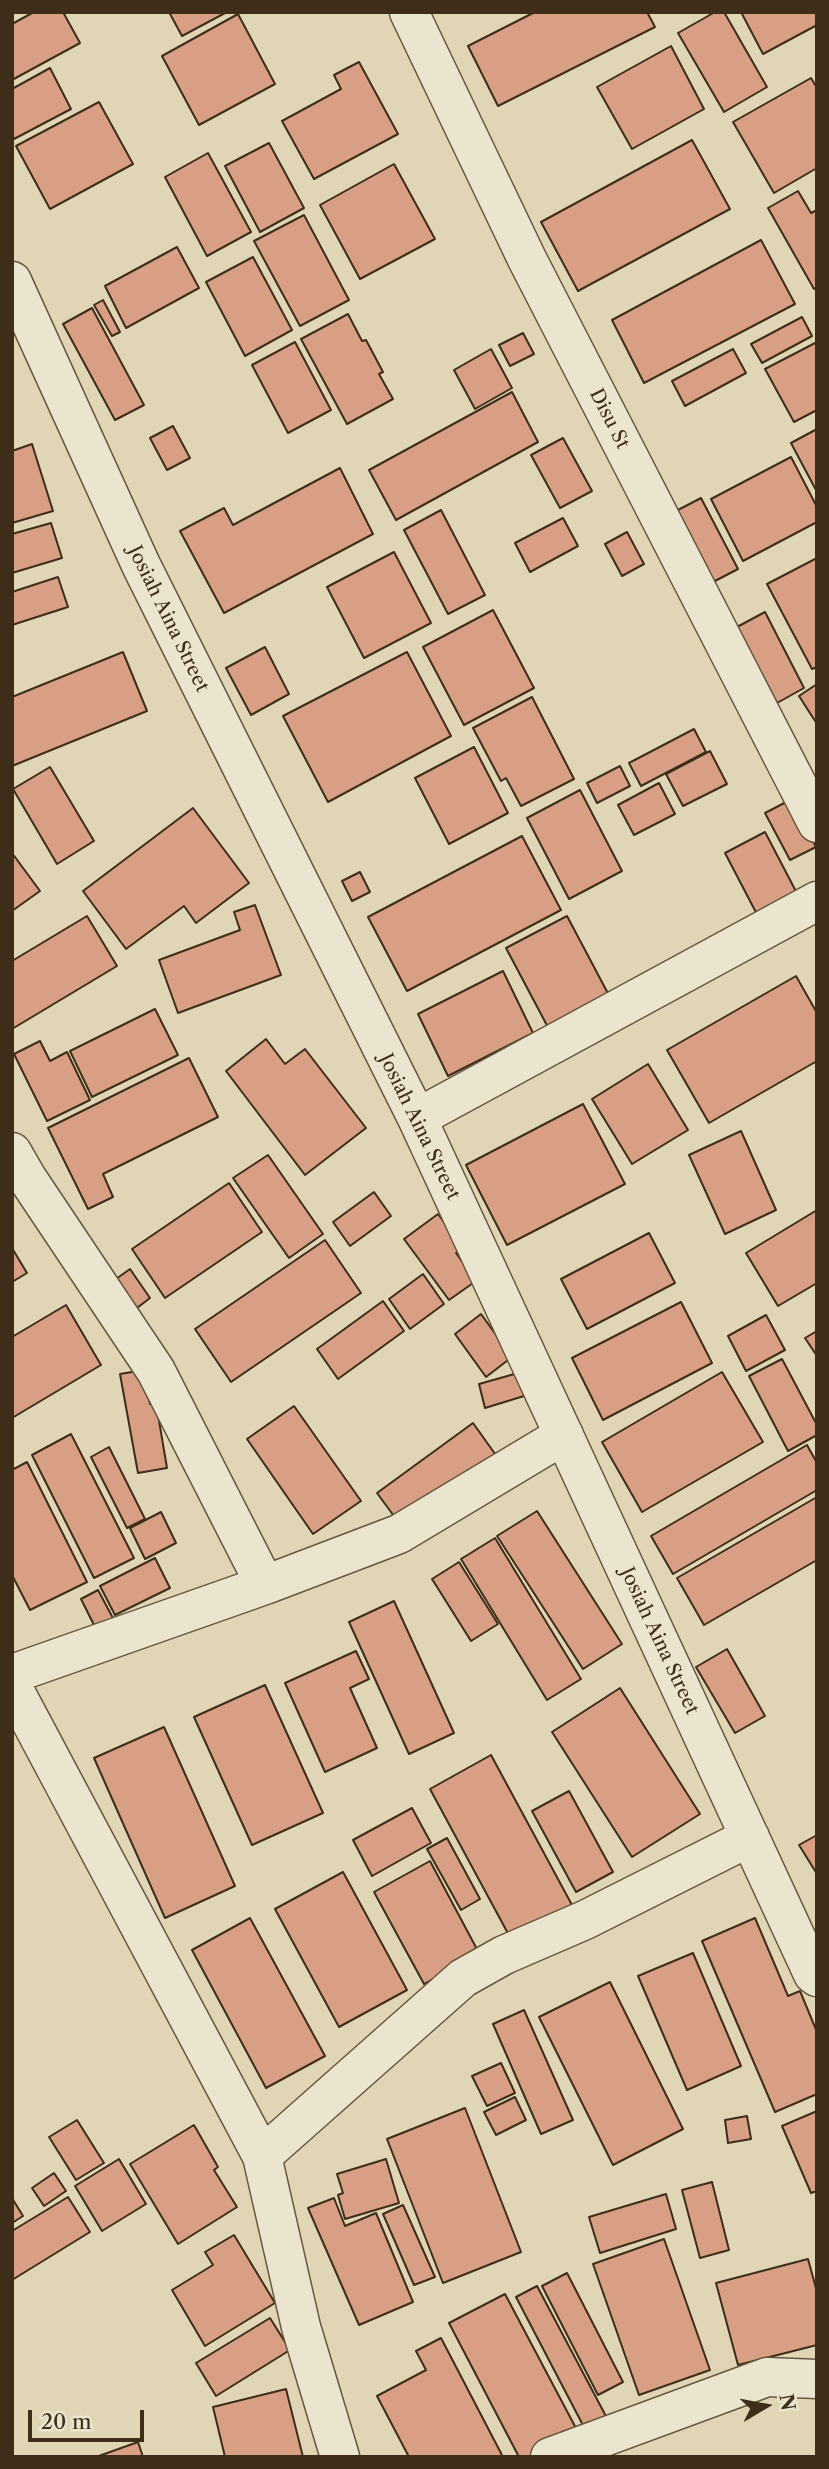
<!DOCTYPE html>
<html>
<head>
<meta charset="utf-8">
<style>
	body { margin:0 }
	#map { position:relative; width:829px; height:2469px; overflow:hidden; background:#e0d6b5; font-family:"Libre Caslon Text",serif }
	canvas { display:block }
	.frame { position:absolute; inset:0; border:14px solid #3d2d19; pointer-events:none }
	.north { position:absolute; left:731px; top:2371px; width:70px; height:70px; -webkit-text-stroke:5px #ebe4cf; paint-order:stroke; rotate:80deg; font-size:19px; font-weight:700; line-height:28px; text-align:center; color:#3d2d19 }
	.north::after { content:''; display:block; margin:auto; width:24px; height:32px; background:#3d2d19; clip-path:polygon(50% 0,100% 100%,50% 72%,0 100%) }
	.scale { position:absolute; left:28px; top:2410px; width:116px; height:32px; box-sizing:border-box; border:4px solid #3d2d19; border-top:0; padding-left:9px; font-size:21px; line-height:24px; white-space:nowrap; color:#3d2d19; -webkit-text-stroke:5px #ebe4cf; paint-order:stroke }
</style>
</head>
<body>
<div id="map">
<canvas width="829" height="2469"></canvas>
<div class="frame"></div>
<div class="north">N</div>
<div class="scale">20 m</div>
</div>
<script>
const ctx = document.querySelector('canvas').getContext('2d');
ctx.lineJoin = 'round';
function fillPath(path, color) { ctx.fillStyle = color; ctx.fill(path, 'evenodd'); }
function strokePath(path, color, width, dash) { ctx.strokeStyle = color; ctx.lineWidth = width; ctx.lineCap = dash ? 'butt' : 'round'; ctx.setLineDash(dash || []); ctx.stroke(path); }
function write(font, color, halo, rows, align = 'center') {
  ctx.font = font + ' "Libre Caslon Text",serif'; ctx.lineWidth = 5; ctx.setLineDash([]); ctx.textBaseline = 'middle'; ctx.strokeStyle = halo; ctx.fillStyle = color; for (const [text, x, y, turn = 0] of rows) {
    ctx.save(); ctx.translate(x, y); ctx.rotate((+turn || 0) * Math.PI / 180); ctx.textAlign = isNaN(turn) ? turn : align; if (halo) ctx.strokeText(text, 0, 0); ctx.fillText(text, 0, 0); ctx.restore();
  }
}
const building = new Path2D(`
	M 34,12 L 63,12 L 80,43 L 12,80 L 12,24 Z
	M 169,12 L 227,12 L 182,36 Z
	M 535,12 L 647,12 L 655,27 L 498,106 L 468,46 Z
	M 715,12 L 724,12 L 767,87 L 724,112 L 678,33 Z
	M 741,12 L 817,12 L 817,25 L 763,54 Z
	M 238,14 L 275,84 L 199,125 L 162,56 Z
	M 671,46 L 704,109 L 632,149 L 597,87 Z
	M 359,62 L 398,134 L 314,179 L 282,121 L 341,89 L 334,75 Z
	M 50,68 L 71,109 L 14,139 L 12,135 L 12,89 Z
	M 811,78 L 817,88 L 817,168 L 774,193 L 733,122 Z
	M 99,102 L 133,164 L 50,209 L 16,146 Z
	M 692,140 L 730,209 L 578,291 L 541,222 Z
	M 269,143 L 304,208 L 260,232 L 225,166 Z
	M 208,153 L 251,232 L 207,256 L 165,177 Z
	M 394,164 L 435,239 L 360,279 L 320,205 Z
	M 798,191 L 811,213 L 817,210 L 817,287 L 814,289 L 768,208 Z
	M 304,215 L 349,300 L 300,326 L 254,241 Z
	M 761,240 L 795,304 L 644,383 L 612,320 Z
	M 177,247 L 199,288 L 126,328 L 105,286 Z
	M 253,257 L 292,330 L 245,356 L 206,282 Z
	M 103,300 L 120,332 L 112,336 L 94,305 Z
	M 92,308 L 144,405 L 115,420 L 63,324 Z
	M 348,314 L 362,341 L 366,340 L 383,372 L 379,374 L 393,399 L 347,424 L 301,339 Z
	M 802,317 L 812,336 L 762,363 L 751,344 Z
	M 523,333 L 534,354 L 510,366 L 499,345 Z
	M 295,342 L 331,410 L 288,433 L 252,365 Z
	M 817,342 L 817,410 L 794,422 L 765,369 Z
	M 491,349 L 512,388 L 475,409 L 454,370 Z
	M 733,349 L 746,373 L 685,406 L 672,381 Z
	M 512,392 L 538,442 L 396,520 L 369,470 Z
	M 173,426 L 190,458 L 167,470 L 150,438 Z
	M 817,429 L 817,492 L 791,443 Z
	M 563,438 L 592,491 L 560,508 L 531,455 Z
	M 32,444 L 53,511 L 12,523 L 12,451 Z
	M 791,457 L 817,507 L 817,522 L 743,561 L 711,499 Z
	M 340,468 L 373,534 L 224,613 L 180,531 L 224,508 L 233,525 Z
	M 701,498 L 738,569 L 713,582 L 676,511 Z
	M 441,510 L 485,595 L 448,614 L 404,530 Z
	M 563,518 L 578,546 L 530,572 L 515,543 Z
	M 51,523 L 62,558 L 12,573 L 12,534 Z
	M 627,532 L 644,564 L 622,576 L 605,544 Z
	M 394,552 L 431,623 L 364,658 L 327,587 Z
	M 817,558 L 817,667 L 812,669 L 767,584 Z
	M 58,577 L 68,607 L 12,625 L 12,592 Z
	M 493,610 L 534,688 L 464,725 L 423,647 Z
	M 765,612 L 804,688 L 777,703 L 737,627 Z
	M 265,647 L 289,694 L 251,715 L 226,668 Z
	M 123,652 L 147,711 L 12,766 L 12,697 Z
	M 407,652 L 451,736 L 328,802 L 283,716 Z
	M 817,684 L 817,724 L 799,696 Z
	M 532,697 L 574,779 L 521,806 L 506,778 L 501,781 L 473,728 Z
	M 694,729 L 706,752 L 641,786 L 629,763 Z
	M 474,747 L 508,813 L 449,844 L 415,778 Z
	M 710,751 L 727,784 L 683,806 L 666,774 Z
	M 620,766 L 630,786 L 597,803 L 587,783 Z
	M 50,767 L 94,841 L 57,864 L 13,789 Z
	M 659,783 L 675,814 L 634,835 L 618,805 Z
	M 580,790 L 622,871 L 569,899 L 527,818 Z
	M 792,799 L 816,847 L 790,860 L 765,813 Z
	M 193,808 L 249,883 L 196,923 L 184,906 L 126,949 L 83,891 Z
	M 765,832 L 801,901 L 761,922 L 725,853 Z
	M 522,836 L 561,910 L 407,991 L 368,917 Z
	M 12,853 L 40,891 L 12,911 Z
	M 360,872 L 370,892 L 352,901 L 342,881 Z
	M 255,905 L 281,975 L 178,1013 L 159,960 L 240,930 L 234,912 Z
	M 87,916 L 117,966 L 12,1029 L 12,961 Z
	M 567,916 L 612,1001 L 551,1033 L 506,948 Z
	M 503,971 L 533,1033 L 448,1076 L 418,1014 Z
	M 796,976 L 817,1013 L 817,1061 L 709,1123 L 667,1050 Z
	M 155,1009 L 178,1055 L 92,1097 L 70,1051 Z
	M 266,1039 L 285,1064 L 305,1049 L 366,1128 L 305,1175 L 226,1071 Z
	M 40,1041 L 50,1061 L 67,1052 L 90,1100 L 47,1121 L 14,1054 Z
	M 189,1058 L 218,1117 L 103,1174 L 113,1197 L 88,1209 L 48,1128 Z
	M 648,1064 L 688,1130 L 632,1164 L 592,1099 Z
	M 583,1104 L 625,1184 L 507,1245 L 466,1165 Z
	M 741,1131 L 776,1210 L 725,1234 L 689,1155 Z
	M 268,1155 L 323,1234 L 289,1258 L 233,1178 Z
	M 229,1183 L 262,1232 L 165,1298 L 132,1249 Z
	M 374,1192 L 391,1216 L 350,1246 L 333,1222 Z
	M 817,1210 L 817,1283 L 778,1306 L 746,1253 Z
	M 438,1214 L 463,1248 L 456,1253 L 476,1281 L 449,1300 L 404,1239 Z
	M 649,1233 L 675,1283 L 587,1329 L 561,1279 Z
	M 325,1240 L 361,1293 L 231,1382 L 195,1329 Z
	M 12,1248 L 27,1273 L 12,1282 Z
	M 130,1269 L 150,1298 L 137,1308 L 116,1279 Z
	M 423,1274 L 444,1304 L 410,1329 L 389,1299 Z
	M 383,1301 L 404,1331 L 338,1379 L 317,1349 Z
	M 681,1302 L 712,1363 L 603,1420 L 572,1358 Z
	M 66,1305 L 101,1365 L 12,1418 L 12,1337 Z
	M 481,1314 L 512,1357 L 486,1377 L 455,1334 Z
	M 766,1315 L 785,1350 L 746,1371 L 728,1336 Z
	M 817,1331 L 817,1356 L 805,1338 Z
	M 782,1359 L 817,1425 L 817,1435 L 788,1451 L 749,1376 Z
	M 144,1370 L 150,1404 L 156,1403 L 167,1468 L 138,1473 L 120,1374 Z
	M 722,1372 L 763,1442 L 642,1512 L 602,1442 Z
	M 518,1373 L 524,1396 L 485,1408 L 479,1384 Z
	M 294,1406 L 361,1501 L 313,1534 L 247,1439 Z
	M 473,1423 L 498,1458 L 402,1527 L 377,1493 Z
	M 71,1434 L 134,1558 L 94,1578 L 32,1455 Z
	M 807,1445 L 817,1463 L 817,1490 L 673,1574 L 651,1536 Z
	M 109,1447 L 145,1519 L 127,1528 L 91,1457 Z
	M 27,1462 L 87,1582 L 30,1610 L 12,1575 L 12,1470 Z
	M 817,1497 L 817,1560 L 704,1625 L 677,1578 Z
	M 537,1511 L 622,1644 L 583,1669 L 497,1536 Z
	M 161,1512 L 176,1543 L 145,1559 L 130,1528 Z
	M 495,1538 L 581,1679 L 547,1700 L 461,1559 Z
	M 155,1558 L 170,1588 L 115,1615 L 100,1586 Z
	M 459,1562 L 498,1624 L 471,1641 L 432,1579 Z
	M 98,1590 L 114,1620 L 96,1629 L 81,1599 Z
	M 394,1601 L 454,1733 L 409,1754 L 349,1622 Z
	M 727,1649 L 765,1716 L 735,1733 L 696,1667 Z
	M 356,1651 L 369,1679 L 350,1688 L 377,1748 L 325,1772 L 285,1683 Z
	M 265,1685 L 323,1813 L 252,1845 L 194,1717 Z
	M 620,1688 L 700,1814 L 632,1857 L 552,1732 Z
	M 164,1727 L 235,1886 L 165,1918 L 94,1758 Z
	M 491,1755 L 572,1905 L 511,1939 L 430,1789 Z
	M 569,1791 L 613,1872 L 576,1892 L 532,1811 Z
	M 412,1808 L 431,1843 L 372,1876 L 353,1840 Z
	M 817,1835 L 817,1874 L 799,1845 Z
	M 447,1838 L 480,1899 L 461,1910 L 427,1849 Z
	M 430,1861 L 479,1953 L 424,1984 L 374,1892 Z
	M 343,1872 L 407,1990 L 339,2027 L 275,1909 Z
	M 250,1918 L 325,2056 L 266,2088 L 192,1950 Z
	M 755,1918 L 788,1996 L 800,1991 L 817,2032 L 817,2094 L 775,2112 L 702,1941 Z
	M 693,1953 L 741,2066 L 687,2090 L 638,1976 Z
	M 610,1982 L 683,2129 L 613,2165 L 539,2017 Z
	M 524,2010 L 573,2120 L 541,2134 L 493,2024 Z
	M 501,2063 L 515,2093 L 487,2106 L 472,2076 Z
	M 515,2097 L 526,2120 L 496,2135 L 484,2112 Z
	M 465,2108 L 521,2252 L 443,2283 L 387,2139 Z
	M 817,2111 L 817,2191 L 811,2193 L 782,2126 Z
	M 747,2116 L 751,2139 L 728,2143 L 725,2120 Z
	M 77,2120 L 104,2163 L 76,2180 L 49,2137 Z
	M 194,2125 L 218,2167 L 214,2170 L 237,2207 L 178,2244 L 130,2164 Z
	M 119,2159 L 146,2204 L 102,2231 L 75,2186 Z
	M 386,2159 L 399,2203 L 345,2219 L 338,2195 L 343,2193 L 337,2174 Z
	M 54,2173 L 66,2191 L 44,2206 L 32,2188 Z
	M 712,2182 L 729,2250 L 700,2258 L 682,2190 Z
	M 666,2194 L 676,2229 L 600,2253 L 589,2217 Z
	M 68,2197 L 90,2232 L 12,2280 L 12,2231 Z
	M 12,2198 L 23,2216 L 12,2223 Z
	M 334,2198 L 345,2226 L 376,2213 L 413,2302 L 359,2325 L 308,2208 Z
	M 403,2205 L 435,2277 L 414,2285 L 383,2214 Z
	M 234,2235 L 275,2303 L 205,2346 L 172,2290 L 213,2265 L 205,2252 Z
	M 664,2239 L 710,2370 L 639,2395 L 593,2264 Z
	M 808,2259 L 817,2292 L 817,2345 L 738,2365 L 716,2283 Z
	M 567,2273 L 623,2382 L 598,2395 L 542,2286 Z
	M 537,2286 L 608,2420 L 586,2431 L 516,2297 Z
	M 505,2294 L 578,2432 L 532,2457 L 519,2457 L 449,2323 Z
	M 270,2318 L 290,2350 L 216,2396 L 196,2363 Z
	M 441,2338 L 503,2457 L 409,2457 L 377,2396 L 426,2370 L 416,2351 Z
	M 286,2389 L 303,2457 L 225,2457 L 213,2407 Z
	M 138,2442 L 143,2457 L 96,2457 Z`);
fillPath(building, '#d89f84');
strokePath(building, '#3d2d19', 2);
const minor = new Path2D(`
	M 409,12 L 527,259 L 817,823
	M 12,281 L 141,565 L 417,1118 L 813,1974 L 817,1977
	M 417,1118 L 817,901
	M 12,1152 L 27,1178 L 156,1371 L 265,1585
	M 12,1674 L 265,1585 L 399,1534 L 564,1435
	M 12,1686 L 262,2156 L 301,2327 L 340,2457
	M 262,2156 L 463,1978 L 504,1955 L 585,1920 L 750,1837
	M 550,2457 L 767,2377 L 817,2379`);
strokePath(minor, '#665740', 41);
strokePath(minor, '#ebe4cf', 38);
write('19px', '#3d2d19', '#ebe4cf', [
	["Disu St",609,419,63],
	["Josiah Aina Street",168,619,64],
	["Josiah Aina Street",419,1127,64],
	["Josiah Aina Street",659,1641,65]
]);
</script>
</body>
</html>
